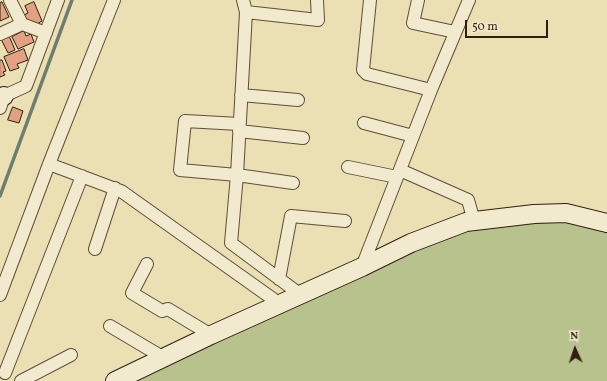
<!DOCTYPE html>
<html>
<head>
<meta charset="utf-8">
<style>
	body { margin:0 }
	#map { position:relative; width:607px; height:381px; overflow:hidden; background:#ebdfb4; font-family:Vollkorn,serif }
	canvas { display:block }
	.north { position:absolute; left:555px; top:329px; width:40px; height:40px; -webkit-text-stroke:3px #f2eace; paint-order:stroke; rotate:357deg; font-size:11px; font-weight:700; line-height:16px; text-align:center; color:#301e0f }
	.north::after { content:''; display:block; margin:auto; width:14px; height:18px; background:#301e0f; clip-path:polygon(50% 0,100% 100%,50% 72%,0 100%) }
	.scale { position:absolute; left:465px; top:20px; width:83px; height:18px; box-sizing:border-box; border:2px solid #301e0f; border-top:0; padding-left:5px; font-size:12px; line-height:14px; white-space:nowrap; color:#301e0f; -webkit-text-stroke:3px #f2eace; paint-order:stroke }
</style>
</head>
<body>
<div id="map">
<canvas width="607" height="381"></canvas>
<div class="north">N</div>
<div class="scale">50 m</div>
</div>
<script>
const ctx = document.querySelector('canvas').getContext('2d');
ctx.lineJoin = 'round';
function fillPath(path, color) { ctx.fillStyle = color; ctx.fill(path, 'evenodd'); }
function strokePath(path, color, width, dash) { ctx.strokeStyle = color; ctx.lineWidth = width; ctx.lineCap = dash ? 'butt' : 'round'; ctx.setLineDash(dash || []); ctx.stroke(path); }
fillPath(new Path2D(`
	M 560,220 L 607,230 L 607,381 L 129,381 L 363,272 L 467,229 Z`), '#b7c28d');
strokePath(new Path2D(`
	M 0,196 L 72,0`), '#6e7d6f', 3.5);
const building = new Path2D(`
	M 2,2 L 9,17 L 0,21 L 0,3 Z
	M 34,2 L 42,21 L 37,24 L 26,20 L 24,15 L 28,13 L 25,6 Z
	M 24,31 L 26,36 L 31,34 L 34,42 L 18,49 L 12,37 Z
	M 9,36 L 15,50 L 8,53 L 1,39 Z
	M 24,49 L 28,60 L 17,64 L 19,68 L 10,71 L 4,57 Z
	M 0,60 L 2,60 L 6,71 L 3,72 L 5,75 L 0,77 Z
	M 13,107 L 23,111 L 19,123 L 8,120 Z`);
fillPath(building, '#e3a183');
strokePath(building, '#301e0f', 1);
const street = new Path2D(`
	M 10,0 L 22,24
	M 243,0 L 246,12 L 237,175 L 231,243 L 301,295
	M 370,0 L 363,70 L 367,74 L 431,90
	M 418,0 L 413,23 L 455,32
	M 246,12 L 318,20 L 317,0
	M 0,34 L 22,24 L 46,33
	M 241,95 L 298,100
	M 0,108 L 4,96 L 26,86 L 58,0
	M 364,123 L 413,136
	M 239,124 L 185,121 L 180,170 L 237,175 L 293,183
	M 239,131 L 303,138
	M 49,164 L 121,191 L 280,304
	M 348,167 L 397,177
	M 400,170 L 468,200 L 474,221
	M 95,249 L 115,188
	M 147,264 L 132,293 L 162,311 L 168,309 L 211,335
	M 362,267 L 431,90 L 469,0
	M 279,279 L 291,216 L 345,221
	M 0,295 L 49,164 L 114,0
	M 110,326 L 164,358
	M 5,373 L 82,176
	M 21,381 L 71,355`);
const secondary = new Path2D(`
	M 0,98 L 4,96
	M 115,381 L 211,335 L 362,267 L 411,243 L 466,222 L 534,214 L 566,213 L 607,223`);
strokePath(street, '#5f4e38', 14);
strokePath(secondary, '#301e0f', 20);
strokePath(street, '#f2eace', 12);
strokePath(secondary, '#f2eace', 18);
</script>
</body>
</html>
